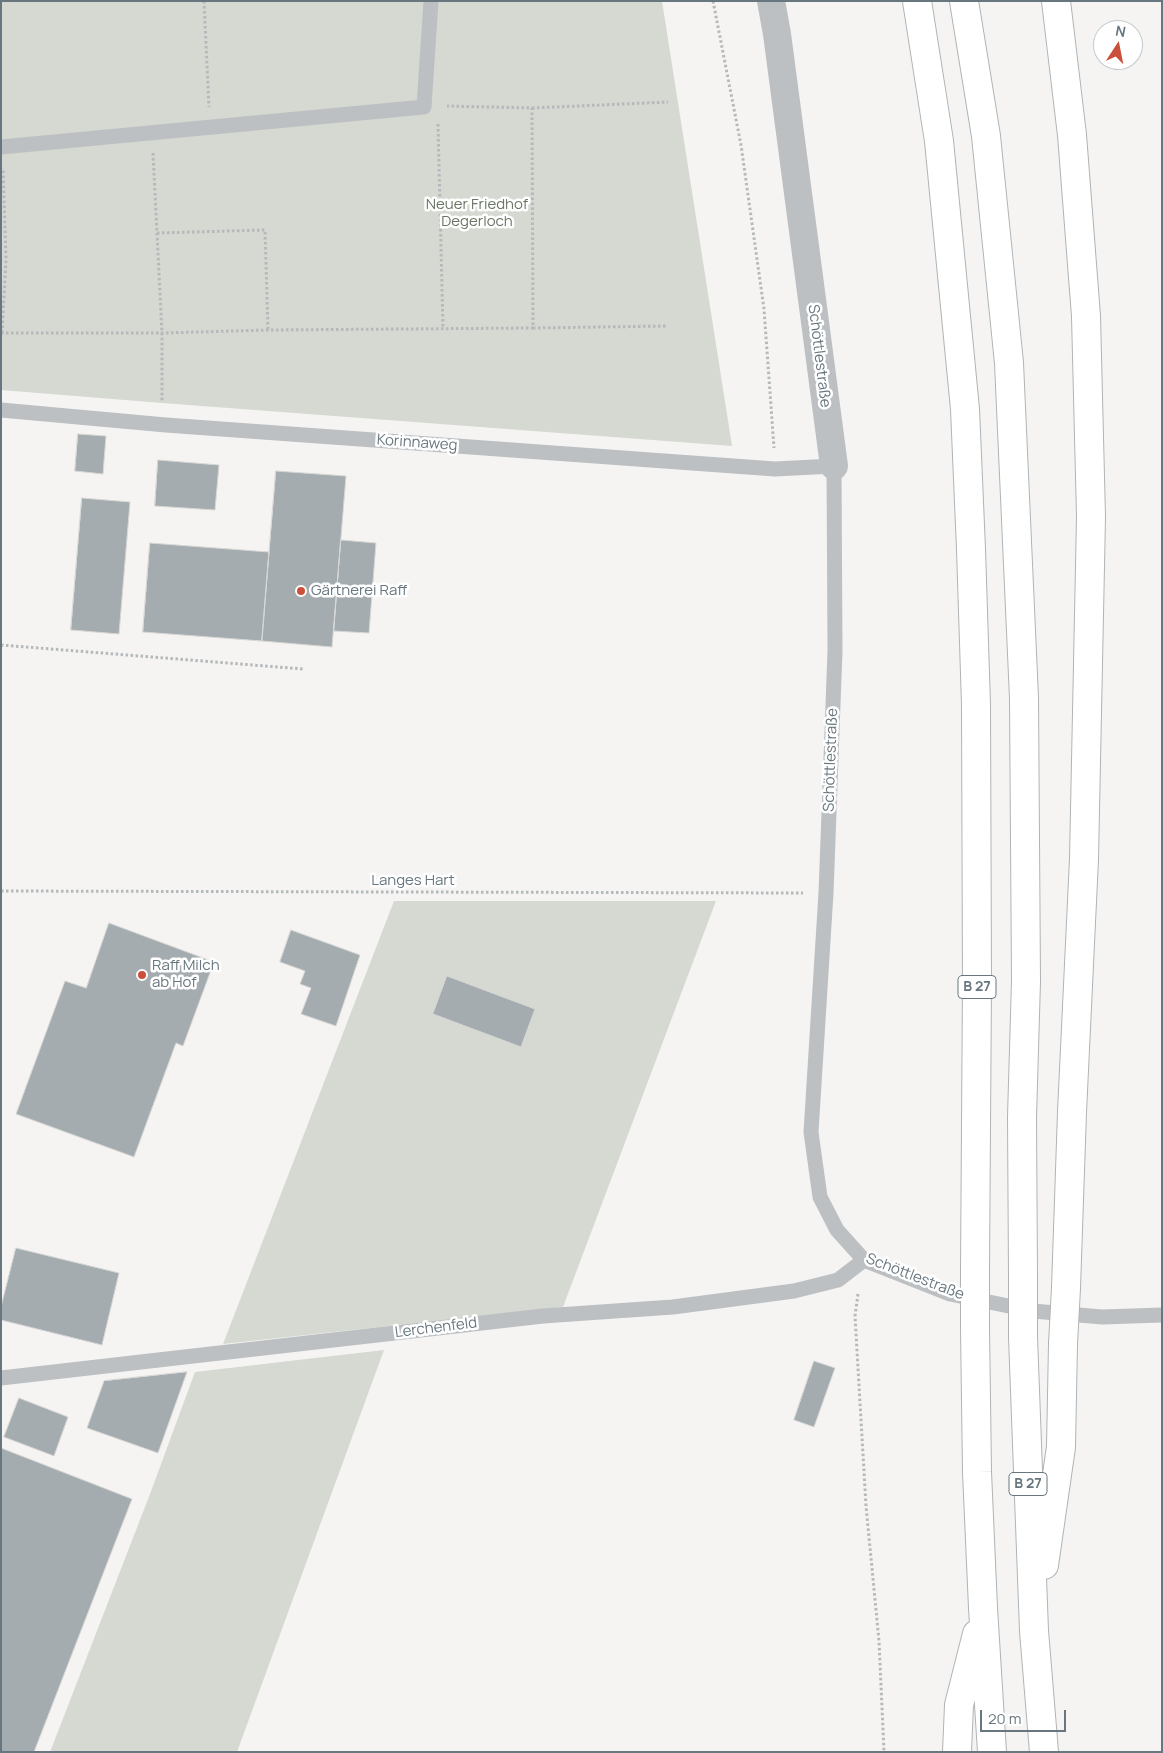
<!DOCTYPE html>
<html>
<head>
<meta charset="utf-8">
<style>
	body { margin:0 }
	#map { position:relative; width:1163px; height:1753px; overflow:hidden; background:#f5f4f2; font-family:Manrope,sans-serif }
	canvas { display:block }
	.frame { position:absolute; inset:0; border:2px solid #68777f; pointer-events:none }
	.north { position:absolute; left:1093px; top:20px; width:50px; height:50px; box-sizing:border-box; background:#fff; border:1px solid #c3c9cc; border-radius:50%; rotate:11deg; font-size:14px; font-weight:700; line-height:20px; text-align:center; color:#68777f }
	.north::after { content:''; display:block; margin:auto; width:18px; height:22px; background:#cb503b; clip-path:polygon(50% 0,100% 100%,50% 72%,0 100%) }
	.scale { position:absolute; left:980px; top:1710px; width:86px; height:22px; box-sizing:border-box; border:2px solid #68777f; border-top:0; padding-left:6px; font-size:15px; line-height:18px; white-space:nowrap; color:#68777f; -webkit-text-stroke:4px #fff; paint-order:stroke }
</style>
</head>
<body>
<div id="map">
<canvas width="1163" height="1753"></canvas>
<div class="frame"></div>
<div class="north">N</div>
<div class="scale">20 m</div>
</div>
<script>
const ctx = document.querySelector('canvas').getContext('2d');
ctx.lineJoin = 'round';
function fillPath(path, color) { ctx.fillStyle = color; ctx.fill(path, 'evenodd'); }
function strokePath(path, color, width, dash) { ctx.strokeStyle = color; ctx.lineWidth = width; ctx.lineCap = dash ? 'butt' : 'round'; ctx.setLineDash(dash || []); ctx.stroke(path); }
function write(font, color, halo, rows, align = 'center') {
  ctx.font = font + ' Manrope,sans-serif'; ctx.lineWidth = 5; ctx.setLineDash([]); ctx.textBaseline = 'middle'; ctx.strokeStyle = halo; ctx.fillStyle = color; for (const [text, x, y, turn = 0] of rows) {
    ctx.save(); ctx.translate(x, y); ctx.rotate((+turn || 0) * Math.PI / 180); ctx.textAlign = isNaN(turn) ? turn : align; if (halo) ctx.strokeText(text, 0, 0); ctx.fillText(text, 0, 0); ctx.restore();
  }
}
fillPath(new Path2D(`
	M 1,1 L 662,1 L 732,446 L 162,403 L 1,390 Z
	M 394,901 L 716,901 L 563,1307 L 223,1344 Z
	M 384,1350 L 237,1752 L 50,1752 L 150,1494 L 195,1372 Z`), '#d5d9d1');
const building = new Path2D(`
	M 78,434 L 106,436 L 103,474 L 75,471 Z
	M 158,460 L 219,465 L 215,510 L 155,506 Z
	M 276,471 L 346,476 L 332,647 L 262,641 Z
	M 82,498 L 130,502 L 119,634 L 71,630 Z
	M 341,540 L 376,543 L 369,633 L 334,631 Z
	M 150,543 L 269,552 L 262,641 L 143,632 Z
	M 109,923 L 214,962 L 183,1046 L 176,1043 L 134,1157 L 16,1114 L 65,981 L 86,988 Z
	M 291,930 L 360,955 L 336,1026 L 301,1014 L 311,988 L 300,984 L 305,971 L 280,962 Z
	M 447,976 L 535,1009 L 521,1047 L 433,1014 Z
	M 16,1248 L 119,1273 L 102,1345 L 1,1320 L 1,1307 Z
	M 814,1361 L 835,1368 L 814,1427 L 794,1420 Z
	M 187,1372 L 158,1453 L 87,1428 L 104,1381 Z
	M 19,1398 L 68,1417 L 54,1456 L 4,1437 Z
	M 1,1448 L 132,1499 L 34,1752 L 1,1752 Z`);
fillPath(building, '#a4acb0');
strokePath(building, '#d6d6d4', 1);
const trunk = new Path2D(`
	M 917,1 L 939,141 L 965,409 L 971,549 L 976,705 L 977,983 L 975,1269
	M 964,1 L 986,136 L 1009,363 L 1024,698 L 1026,981 L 1022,1117 L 1023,1276
	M 1056,1 L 1072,135 L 1086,316 L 1091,517 L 1084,859 L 1072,1112 L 1066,1288
	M 975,1328 L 977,1472 L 983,1608 L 992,1752
	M 1023,1337 L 1034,1631 L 1044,1752
	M 1044,1565 L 1061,1447 L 1063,1344
	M 957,1752 L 959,1705 L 977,1634`);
strokePath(trunk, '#b0b4b6', 30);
strokePath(new Path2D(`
	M 204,1 L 209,107
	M 713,1 L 741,145 L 764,309 L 774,448
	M 532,108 L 668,102
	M 438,124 L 443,329
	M 153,153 L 162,333 L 162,402
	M 157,233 L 265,230 L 268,330
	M 533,328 L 668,326
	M 1,333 L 162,333 L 268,330 L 533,328 L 532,108 L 447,106
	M 2,333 L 6,260 L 3,168
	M 1,645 L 303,669
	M 1,891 L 803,893
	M 858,1294 L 855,1316 L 866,1506 L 879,1641 L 884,1752`), '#b6b9bb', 3, [2.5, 2.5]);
strokePath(new Path2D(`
	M 1,147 L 424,107 L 431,1
	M 1,410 L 166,425 L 775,469 L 834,466 L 835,651 L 826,893 L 811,1132 L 820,1197 L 837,1230 L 864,1260 L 950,1294 L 1033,1311 L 1102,1317 L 1162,1315
	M 1,1378 L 543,1316 L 673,1307 L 794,1291 L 838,1280 L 864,1260`), '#bcc0c3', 15);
strokePath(new Path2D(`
	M 771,1 L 777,34 L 834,466`), '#bcc0c3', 28);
strokePath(trunk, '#fff', 28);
const trunkBridge = new Path2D(`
	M 1023,1276 L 1023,1337
	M 975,1328 L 975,1269
	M 1063,1344 L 1066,1288`);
strokePath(trunkBridge, '#b0b4b6', 30, []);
strokePath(trunkBridge, '#fff', 28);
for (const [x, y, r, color] of [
	[301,591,5,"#cb503b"],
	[142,975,5,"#cb503b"]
]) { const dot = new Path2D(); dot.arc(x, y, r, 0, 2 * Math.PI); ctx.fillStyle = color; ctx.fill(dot); strokePath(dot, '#fff', 2); }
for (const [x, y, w] of [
	[977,987,38],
	[1028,1484,38]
]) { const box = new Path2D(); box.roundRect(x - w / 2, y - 11.5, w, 23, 4); ctx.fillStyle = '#fff'; ctx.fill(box); strokePath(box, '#68777f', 1); }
write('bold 14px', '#68777f', null, [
	["B 27",977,987],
	["B 27",1028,1484]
]);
write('15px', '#6b7766', '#fff', [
	["Neuer Friedhof",477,205],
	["Degerloch",477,222]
]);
write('15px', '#68777f', '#fff', [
	["Schöttlestraße",819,356,83],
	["Korinnaweg",417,443,4],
	["Schöttlestraße",831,760,-88],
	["Langes Hart",413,881],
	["Schöttlestraße",915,1277,21],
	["Lerchenfeld",436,1328,-7]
]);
write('15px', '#68777f', '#fff', [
	["Gärtnerei Raff",311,591],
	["Raff Milch",152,966],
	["ab Hof",152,983]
], 'left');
</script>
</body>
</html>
